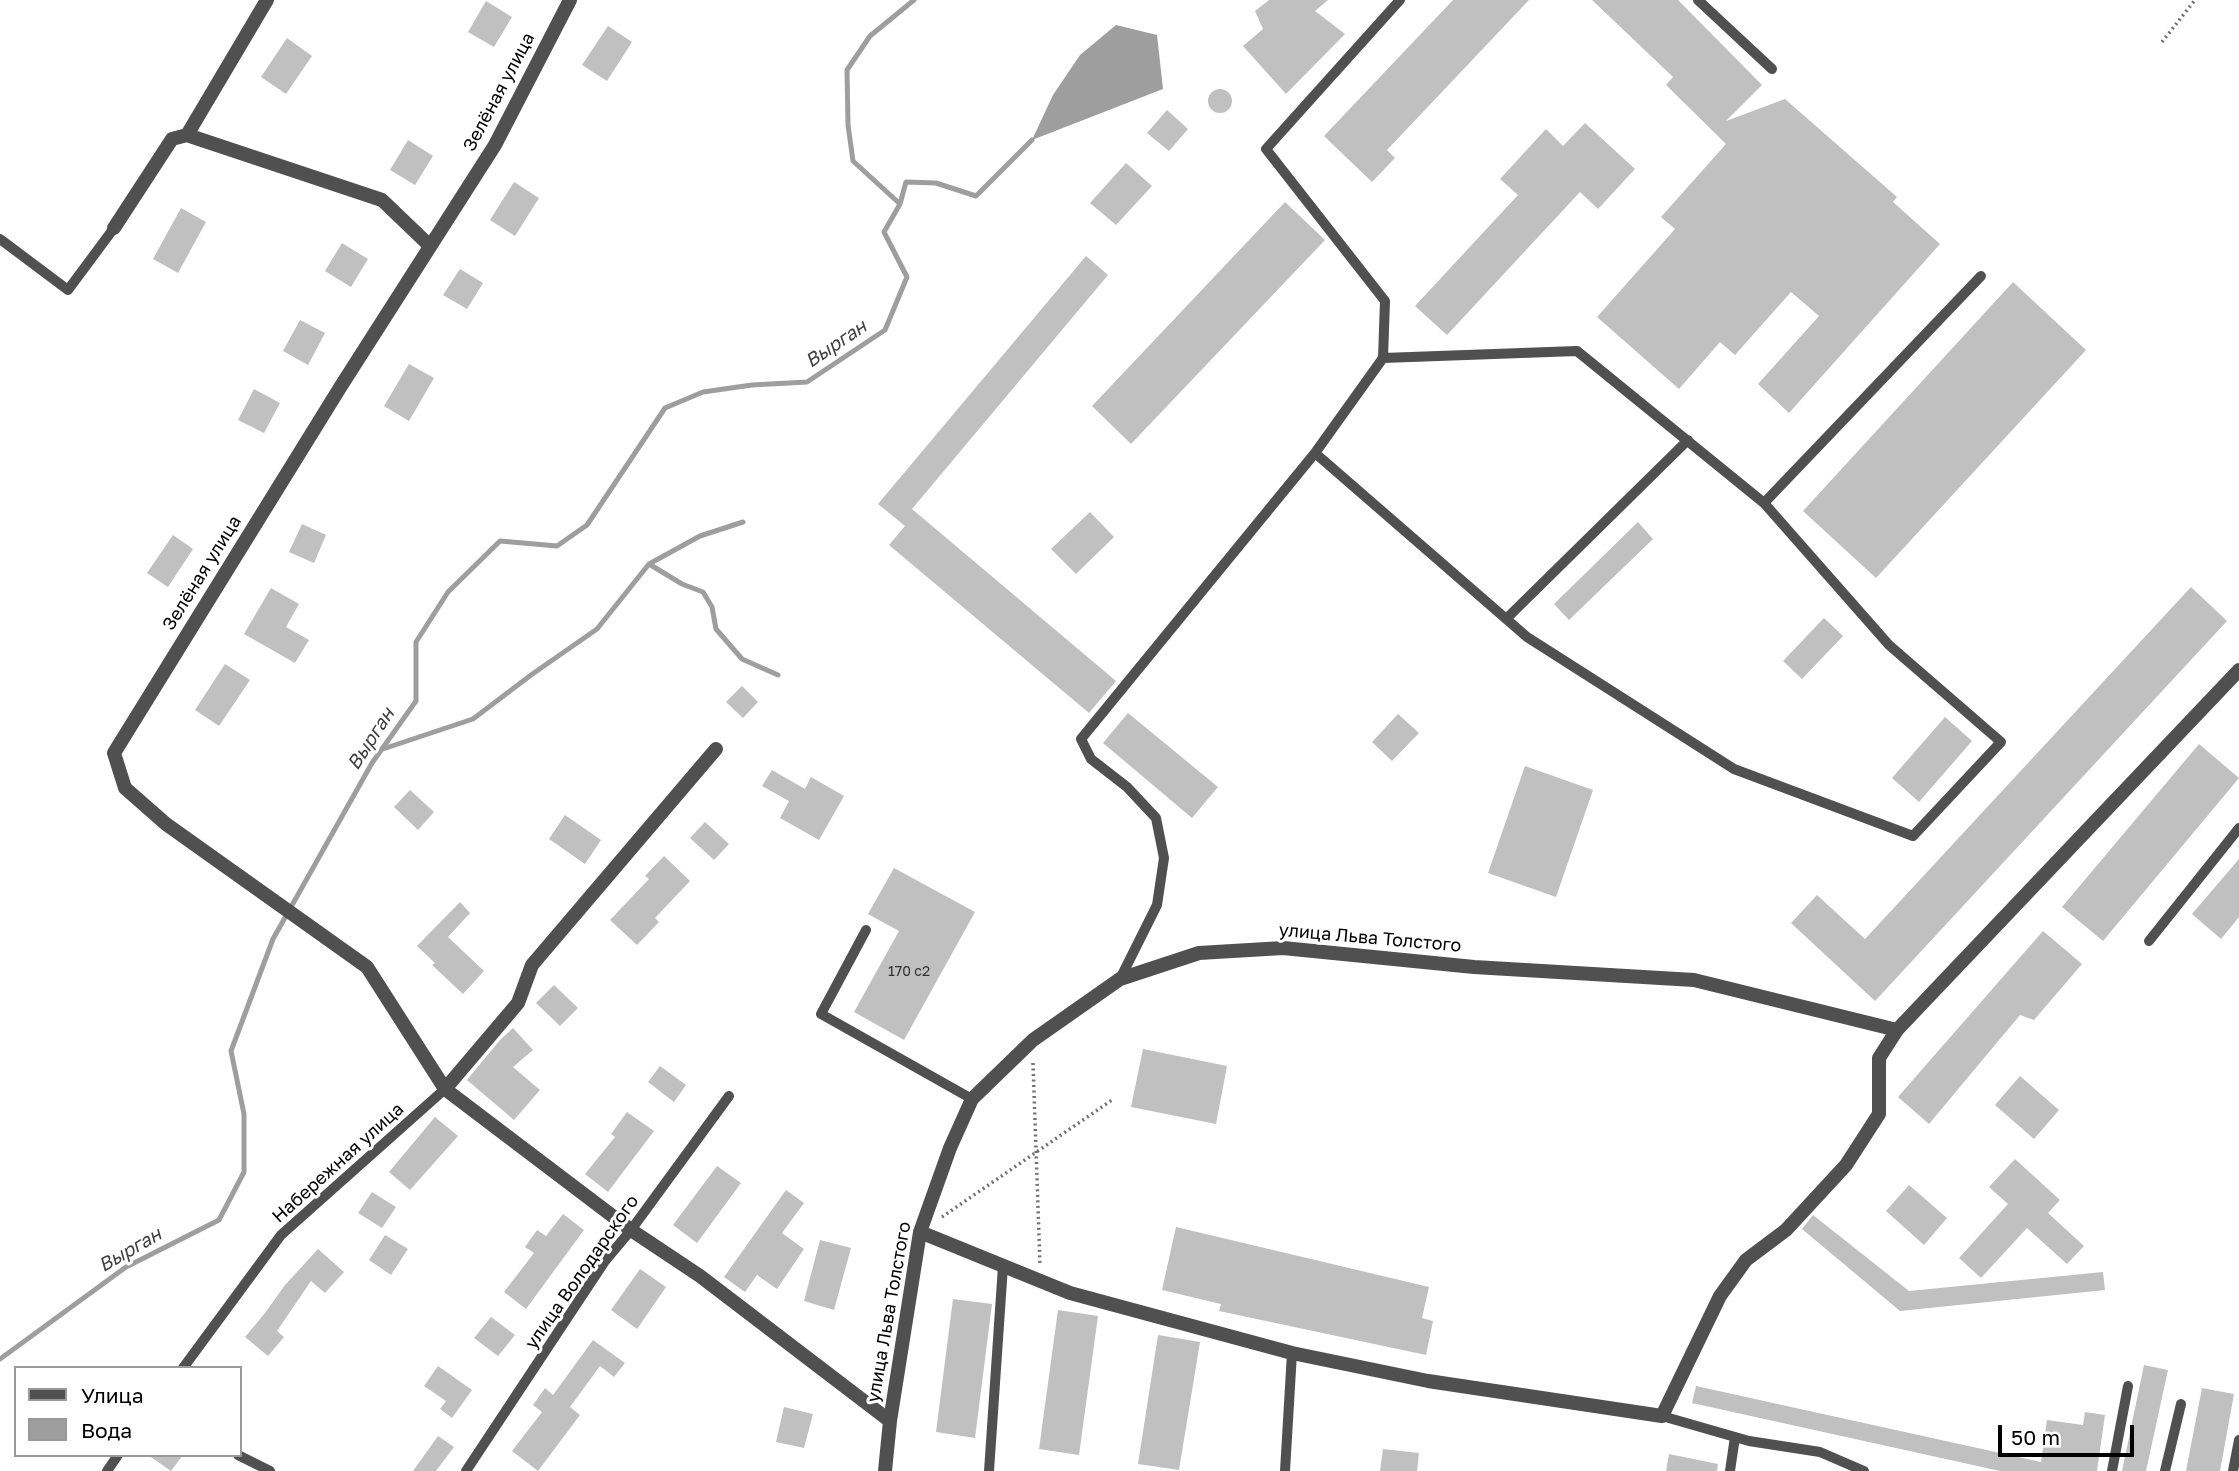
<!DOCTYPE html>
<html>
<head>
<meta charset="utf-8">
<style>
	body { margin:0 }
	#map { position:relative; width:2239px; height:1471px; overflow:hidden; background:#fff; font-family:"Golos Text",sans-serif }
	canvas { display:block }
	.legend { position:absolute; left:14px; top:1366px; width:228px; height:91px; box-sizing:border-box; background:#fff; border:2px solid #999; margin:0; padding:9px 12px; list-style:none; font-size:21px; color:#000 }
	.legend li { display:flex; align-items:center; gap:14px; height:35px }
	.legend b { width:35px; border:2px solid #999 }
	.scale { position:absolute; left:1998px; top:1425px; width:136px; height:32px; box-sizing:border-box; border:4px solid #000; border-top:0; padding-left:9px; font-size:21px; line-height:24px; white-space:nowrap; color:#000; -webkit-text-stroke:5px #fff; paint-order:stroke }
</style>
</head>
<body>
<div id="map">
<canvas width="2239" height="1471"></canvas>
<ul class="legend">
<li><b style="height:9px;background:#505050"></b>Улица</li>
<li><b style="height:19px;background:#9e9e9e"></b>Вода</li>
</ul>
<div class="scale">50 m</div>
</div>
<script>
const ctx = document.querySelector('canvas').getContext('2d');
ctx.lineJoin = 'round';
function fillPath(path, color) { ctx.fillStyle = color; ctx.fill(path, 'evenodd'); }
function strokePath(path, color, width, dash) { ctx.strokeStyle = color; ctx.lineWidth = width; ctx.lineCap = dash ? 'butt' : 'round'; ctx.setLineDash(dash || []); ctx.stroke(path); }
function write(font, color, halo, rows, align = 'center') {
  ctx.font = font + ' "Golos Text",sans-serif'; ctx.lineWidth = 6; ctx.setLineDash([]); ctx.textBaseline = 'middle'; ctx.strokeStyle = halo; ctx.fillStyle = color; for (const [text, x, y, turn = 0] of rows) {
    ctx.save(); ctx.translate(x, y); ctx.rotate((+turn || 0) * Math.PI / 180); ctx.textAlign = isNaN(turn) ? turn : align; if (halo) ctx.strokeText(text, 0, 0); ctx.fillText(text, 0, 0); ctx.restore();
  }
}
fillPath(new Path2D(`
	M 1116,25 L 1157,35 L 1163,89 L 1032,140 L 1053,95 L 1080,55 Z`), '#9e9e9e');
strokePath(new Path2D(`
	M 900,204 L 906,182 L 936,183 L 976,196 L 1032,140
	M 649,564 L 682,584 L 703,592 L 712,607 L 716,629 L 742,659 L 778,675
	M 383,749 L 473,719 L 531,675 L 597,629 L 649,564 L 700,536 L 743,522
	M 0,1359 L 126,1267 L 219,1220 L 244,1172 L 244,1114 L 231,1051 L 273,939 L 372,763 L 416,701 L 416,642 L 448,592 L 500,541 L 557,546 L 587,525 L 665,408 L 703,392 L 752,385 L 807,382 L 885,330 L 907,277 L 884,232 L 900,204 L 853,161 L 848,125 L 847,70 L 870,36 L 914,0`), '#9e9e9e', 5);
fillPath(new Path2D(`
	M 1269,0 L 1328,0 L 1315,11 L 1345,34 L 1286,94 L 1243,46 L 1263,29 L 1255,11 Z
	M 1453,0 L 1529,0 L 1387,150 L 1395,158 L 1372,182 L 1324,136 Z
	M 1592,0 L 1678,0 L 1762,85 L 1726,121 L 1785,99 L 1897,197 L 1893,202 L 1940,244 L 1789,413 L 1758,384 L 1819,316 L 1791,292 L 1735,355 L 1720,342 L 1679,389 L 1597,317 L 1675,229 L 1661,217 L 1726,144 L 1666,85 L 1673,77 Z
	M 486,1 L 512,17 L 494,47 L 468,32 Z
	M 608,26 L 632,42 L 607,81 L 582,65 Z
	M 287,38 L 312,56 L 286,94 L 261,77 Z
	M1208 101a12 12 0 1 1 24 0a12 12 0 1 1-24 0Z
	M 1167,110 L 1188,129 L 1169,151 L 1147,133 Z
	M 1585,123 L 1635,169 L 1598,209 L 1580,192 L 1447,335 L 1415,306 L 1518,195 L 1500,179 L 1546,129 L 1563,146 Z
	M 408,140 L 433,156 L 415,185 L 390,170 Z
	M 1126,163 L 1152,186 L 1116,225 L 1090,203 Z
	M 514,182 L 539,198 L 515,236 L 490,220 Z
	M 1285,202 L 1325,240 L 1131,444 L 1092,406 Z
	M 181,208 L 206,222 L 178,273 L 153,259 Z
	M 342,243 L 368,259 L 351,287 L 325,271 Z
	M 1086,256 L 1108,275 L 912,509 L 1116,681 L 1089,713 L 889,545 L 905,526 L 878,504 Z
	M 460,269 L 483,283 L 467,309 L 443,295 Z
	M 2013,282 L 2086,350 L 1876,578 L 1803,511 Z
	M 300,320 L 325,333 L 308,365 L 283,351 Z
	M 409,364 L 434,378 L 409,421 L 384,406 Z
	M 254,389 L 280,403 L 264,433 L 238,420 Z
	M 1090,512 L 1114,537 L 1076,574 L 1051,549 Z
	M 1638,522 L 1653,539 L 1569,620 L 1554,604 Z
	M 302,524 L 326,535 L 314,563 L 289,552 Z
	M 173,535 L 193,549 L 168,587 L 147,573 Z
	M 2191,587 L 2227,621 L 1875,1001 L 1791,923 L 1817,895 L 1865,939 Z
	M 271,588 L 299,604 L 286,627 L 309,640 L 295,663 L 244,634 Z
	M 1824,618 L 1843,636 L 1802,679 L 1783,661 Z
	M 225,664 L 250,680 L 219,726 L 195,710 Z
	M 742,686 L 758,702 L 743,718 L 726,702 Z
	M 1128,713 L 1218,787 L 1192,818 L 1103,743 Z
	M 1398,714 L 1419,733 L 1392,761 L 1372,742 Z
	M 1945,717 L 1972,741 L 1919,802 L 1892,778 Z
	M 2199,744 L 2239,778 L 2103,941 L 2062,907 Z
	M 1525,766 L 1593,790 L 1556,897 L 1488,873 Z
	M 772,770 L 805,789 L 811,777 L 844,796 L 819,840 L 780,818 L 789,801 L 762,786 Z
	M 410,790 L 434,812 L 418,830 L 394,807 Z
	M 565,815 L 601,840 L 585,864 L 549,839 Z
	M 705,822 L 729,844 L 714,860 L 690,838 Z
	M 664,856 L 690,881 L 655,918 L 659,922 L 637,945 L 610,920 L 649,879 L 645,876 Z
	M 2239,859 L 2239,917 L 2221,939 L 2192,914 Z
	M 894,868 L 975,912 L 904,1040 L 854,1012 L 899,931 L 868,914 Z
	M 460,902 L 470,913 L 448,937 L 484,971 L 463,994 L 432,965 L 435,963 L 417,946 Z
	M 2043,931 L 2082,964 L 2034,1020 L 2020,1015 L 1929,1124 L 1898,1097 Z
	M 554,985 L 578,1008 L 560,1026 L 536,1003 Z
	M 513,1028 L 533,1050 L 513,1067 L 540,1090 L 514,1120 L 467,1080 L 500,1040 Z
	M 1143,1049 L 1227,1066 L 1216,1124 L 1131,1107 Z
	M 660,1066 L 686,1085 L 674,1102 L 648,1082 Z
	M 2020,1076 L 2059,1110 L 2034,1139 L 1995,1105 Z
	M 627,1112 L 654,1131 L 608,1192 L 585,1174 L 615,1137 L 611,1134 Z
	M 435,1117 L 458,1136 L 410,1190 L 389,1172 Z
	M 2015,1159 L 2060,1200 L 2048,1213 L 2084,1246 L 2067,1264 L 2027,1228 L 1981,1278 L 1959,1258 L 2008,1204 L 1989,1187 Z
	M 717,1166 L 741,1183 L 697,1243 L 673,1225 Z
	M 1909,1185 L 1947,1218 L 1924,1245 L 1886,1211 Z
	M 786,1190 L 804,1203 L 782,1233 L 804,1249 L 777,1289 L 757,1275 L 745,1292 L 724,1277 Z
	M 372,1192 L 396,1207 L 382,1228 L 358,1213 Z
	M 563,1214 L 584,1230 L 526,1309 L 504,1292 L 534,1253 L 525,1247 L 537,1230 L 546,1236 Z
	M 1813,1215 L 1909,1291 L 2103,1272 L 2105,1290 L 1900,1311 L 1802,1229 Z
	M 1176,1227 L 1429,1287 L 1422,1318 L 1433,1321 L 1426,1355 L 1219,1311 L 1221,1304 L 1162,1290 Z
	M 385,1235 L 408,1249 L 391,1275 L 369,1260 Z
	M 820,1240 L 851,1248 L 834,1310 L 804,1301 Z
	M 318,1249 L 344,1272 L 325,1293 L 311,1281 L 277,1331 L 284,1337 L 268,1356 L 245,1337 L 265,1313 L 285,1285 Z
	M 640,1269 L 666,1287 L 637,1329 L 611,1310 Z
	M 953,1299 L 992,1304 L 975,1438 L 936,1432 Z
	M 1058,1310 L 1098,1316 L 1079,1455 L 1039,1449 Z
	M 491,1317 L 515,1335 L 498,1356 L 474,1338 Z
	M 1158,1335 L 1200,1342 L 1179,1470 L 1138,1464 Z
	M 593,1340 L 625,1363 L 614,1377 L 600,1366 L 570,1407 L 580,1415 L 538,1471 L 512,1451 L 542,1412 L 533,1405 L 545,1388 L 553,1395 Z
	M 2144,1365 L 2168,1370 L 2146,1471 L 2122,1471 Z
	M 438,1366 L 472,1390 L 452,1418 L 440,1409 L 446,1401 L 424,1386 Z
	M 1696,1386 L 2041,1462 L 2047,1420 L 2083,1425 L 2085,1412 L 2105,1415 L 2097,1471 L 2000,1471 L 1692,1403 Z
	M 2202,1388 L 2234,1394 L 2220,1471 L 2186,1471 Z
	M 784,1407 L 813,1414 L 804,1448 L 776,1442 Z
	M 438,1436 L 454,1447 L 436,1471 L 413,1471 Z
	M 1383,1449 L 1419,1453 L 1417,1471 L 1380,1471 Z
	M 1669,1454 L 1718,1464 L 1717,1471 L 1666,1471 Z
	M 148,1455 L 183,1455 L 171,1471 Z`), '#c0c0c0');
strokePath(new Path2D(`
	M 2162,42 L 2195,0
	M 1033,1063 L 1040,1265
	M 942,1217 L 1112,1100`), '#727272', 3.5, [2, 3.5]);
strokePath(new Path2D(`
	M 1698,0 L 1772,69
	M 0,239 L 68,290 L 114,228
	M 1383,358 L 1385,301 L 1266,149 L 1400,0
	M 1764,503 L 1981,276
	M 1506,619 L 1688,440
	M 866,930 L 821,1014 L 972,1099
	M 2149,941 L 2239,828
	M 1120,979 L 1157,905 L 1164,858 L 1156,818 L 1127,787 L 1091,759 L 1081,739 L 1315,453 L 1383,358 L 1577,351 L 1764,503 L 1889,645 L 2001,742 L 1913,836 L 1734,769 L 1527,637 L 1315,453
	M 183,1368 L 281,1235 L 445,1089
	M 1662,1416 L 1749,1441 L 1820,1452 L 1864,1471
	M 238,1455 L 270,1471
	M 107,1471 L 118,1455
	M 466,1471 L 605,1261 L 631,1230 L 729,1096
	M 989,1471 L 1003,1266
	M 1285,1471 L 1292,1353
	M 1730,1471 L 1735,1437
	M 2112,1471 L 2128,1386
	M 2165,1471 L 2181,1404
	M 2233,1471 L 2239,1440`), '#505050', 10);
strokePath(new Path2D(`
	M 570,0 L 495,145 L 341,386 L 114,753 L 125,788 L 166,824 L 367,967 L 445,1089 L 631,1230 L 700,1276 L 890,1421
	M 187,135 L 267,0
	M 114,228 L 172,139 L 187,135 L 382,200 L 430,246
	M 445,1089 L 518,1003 L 532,965 L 716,749
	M 920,1232 L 1070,1293 L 1292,1353 L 1428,1381 L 1662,1416 L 1720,1296 L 1746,1260 L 1786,1230 L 1846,1165 L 1879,1114 L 1879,1058 L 1897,1030 L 2239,670
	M 885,1471 L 890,1421 L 920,1232 L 950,1148 L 972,1099 L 1033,1040 L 1120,979 L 1199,953 L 1283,948 L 1474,967 L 1694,980 L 1897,1030`), '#505050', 14);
write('14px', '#303030', null, [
	["170 с2",909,972]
]);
write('18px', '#000', '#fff', [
	["Зелёная улица",499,92,-62],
	["Зелёная улица",202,573,-58],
	["улица Льва Толстого",1370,938,5],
	["Набережная улица",338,1163,-42],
	["улица Володарского",582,1272,-55],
	["улица Льва Толстого",889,1312,-80]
]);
write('italic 19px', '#3f3f3f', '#fff', [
	["Вырган",836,344,-34],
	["Вырган",371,739,-57],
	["Вырган",130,1250,-30]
]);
</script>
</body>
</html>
